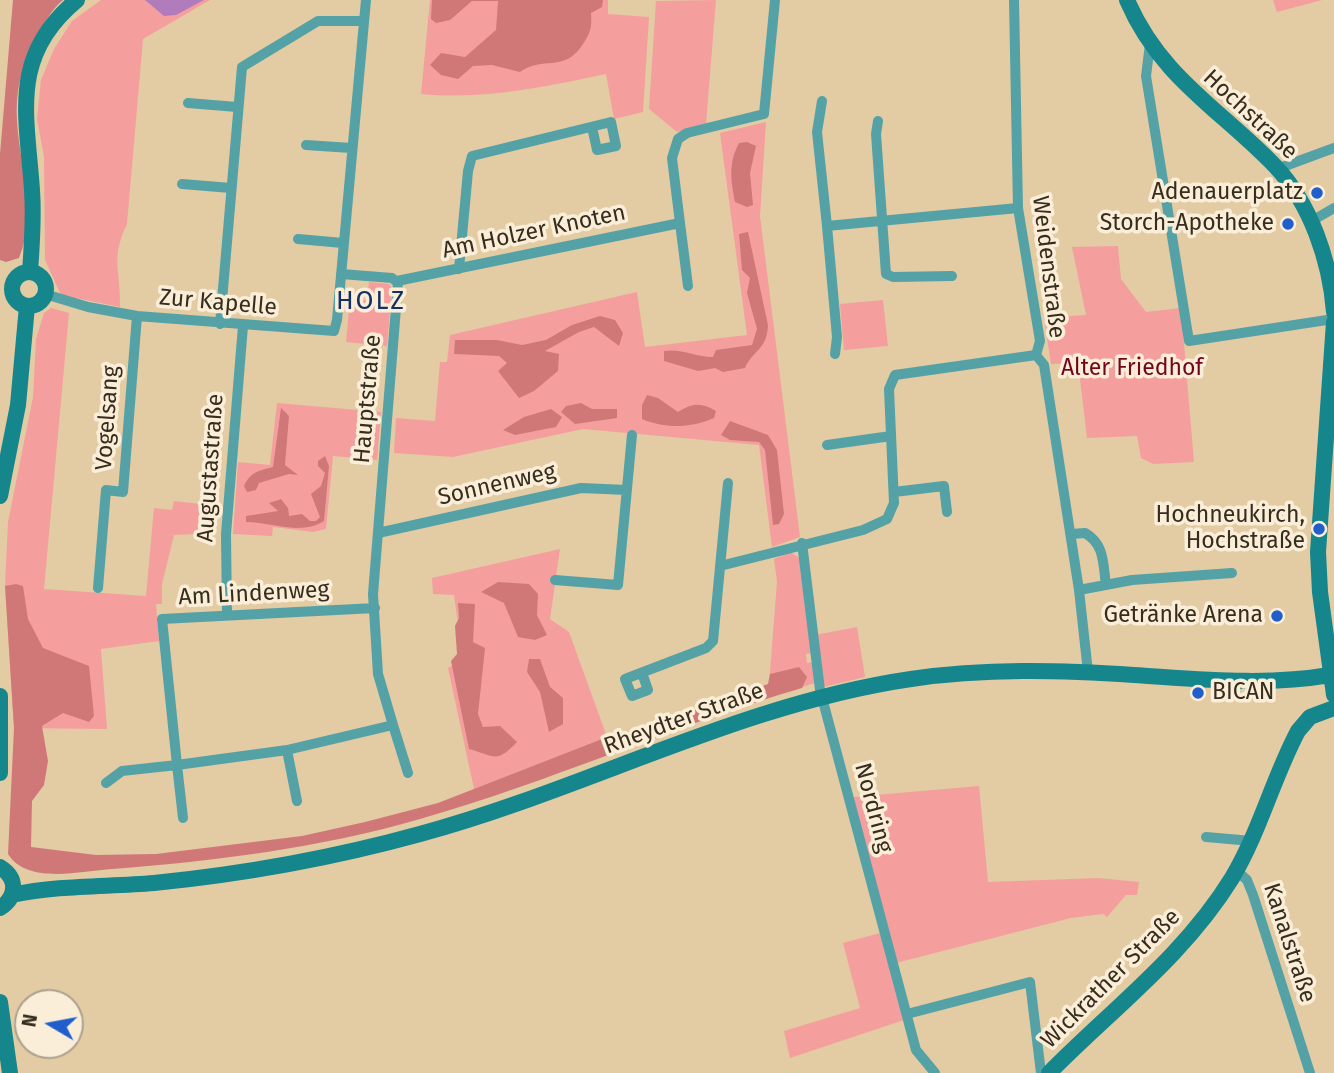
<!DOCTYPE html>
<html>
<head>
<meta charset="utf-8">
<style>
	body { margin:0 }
	#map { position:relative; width:1334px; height:1073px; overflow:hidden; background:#e3cba3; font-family:"Fira Sans",sans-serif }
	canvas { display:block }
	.north { position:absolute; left:14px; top:989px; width:70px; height:70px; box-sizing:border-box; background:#faeed9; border:2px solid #aca18e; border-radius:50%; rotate:280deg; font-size:19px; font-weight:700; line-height:28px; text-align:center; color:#372d1d }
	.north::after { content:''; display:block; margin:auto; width:24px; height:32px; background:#205fcb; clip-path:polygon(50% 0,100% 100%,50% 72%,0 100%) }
</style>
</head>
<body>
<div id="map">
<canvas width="1334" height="1073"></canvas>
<div class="north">N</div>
</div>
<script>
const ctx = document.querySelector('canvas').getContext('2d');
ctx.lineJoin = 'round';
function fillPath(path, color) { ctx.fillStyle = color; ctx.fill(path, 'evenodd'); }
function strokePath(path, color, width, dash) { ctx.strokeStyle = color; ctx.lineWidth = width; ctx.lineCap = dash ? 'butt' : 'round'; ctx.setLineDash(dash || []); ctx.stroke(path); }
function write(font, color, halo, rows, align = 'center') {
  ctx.font = font + ' "Fira Sans",sans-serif'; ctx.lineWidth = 7; ctx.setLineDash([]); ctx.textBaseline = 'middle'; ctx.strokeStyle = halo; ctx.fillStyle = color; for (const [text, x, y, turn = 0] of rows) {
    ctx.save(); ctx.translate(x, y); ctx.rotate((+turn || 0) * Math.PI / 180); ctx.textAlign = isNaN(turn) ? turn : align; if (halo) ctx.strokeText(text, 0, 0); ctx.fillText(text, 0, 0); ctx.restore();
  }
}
fillPath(new Path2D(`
	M 101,0 L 210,0 L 143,39 L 127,224 C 110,259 121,271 120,307 L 61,295 L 45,260 L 44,157 L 37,119 L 41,80 L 54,49 L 72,21 Z
	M 430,0 L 608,0 L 608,14 L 649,17 L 643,112 L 614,119 L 606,74 C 544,87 485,100 421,94 Z
	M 716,0 L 706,124 L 677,132 L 649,109 L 656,1 Z
	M 1273,0 L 1322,0 L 1277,12 Z
	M 766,122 L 760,216 L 800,537 L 772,547 L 759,445 L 583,429 L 453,457 L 394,453 L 396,418 L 435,421 L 440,362 L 447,362 L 450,335 L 637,292 L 645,347 L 747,335 L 720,133 Z
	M 1118,246 L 1121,279 L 1146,312 L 1181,308 L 1194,462 L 1153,464 L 1141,458 L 1137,436 L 1087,438 L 1078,363 L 1051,364 L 1044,318 L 1086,315 L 1072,247 Z
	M 369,282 L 389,284 L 392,288 L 387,346 L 346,342 L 350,299 L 367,300 Z
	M 883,300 L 888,346 L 844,350 L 840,304 Z
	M 51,308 L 69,313 L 44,589 L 146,596 L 154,508 L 172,510 L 174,501 L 219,506 L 216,533 L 174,535 L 162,584 L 162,604 L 156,604 L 159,641 L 101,649 L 107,729 L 14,728 L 5,586 L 8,522 L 33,397 L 36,339 L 44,313 Z
	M 277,403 L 381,412 L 377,460 L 333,456 L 326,529 L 313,532 L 273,527 L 272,536 L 233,534 L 238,462 L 270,465 Z
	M 560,549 L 550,619 L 569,632 L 607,737 L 474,789 L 448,668 L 463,659 L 454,595 L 433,594 L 432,578 Z
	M 790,552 L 800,558 L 812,653 L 806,654 L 807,663 L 813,662 L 815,683 L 771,697 L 769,684 L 777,582 L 774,559 Z
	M 857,627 L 865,677 L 824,687 L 815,635 Z
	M 979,786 L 988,882 L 1098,878 L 1139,882 L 1137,895 L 1126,895 L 1107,917 L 1103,914 L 1071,918 L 896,963 L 853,797 Z
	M 880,933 L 904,1020 L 790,1058 L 784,1031 L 860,1008 L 843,943 Z`), '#f49f9e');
fillPath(new Path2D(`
	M 13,0 L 63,0 C 51,10 46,21 38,35 C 29,52 21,71 18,91 C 10,147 42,203 19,258 L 6,262 L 0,260 L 0,154 Z
	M 432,0 L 603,0 L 602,7 L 591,13 C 592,27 591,32 583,44 C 564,74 543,55 520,72 L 492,65 L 473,66 L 458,79 L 441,75 L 430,65 L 441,53 L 465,57 L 496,30 L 498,1 L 472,1 L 450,20 L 436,23 L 431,19 Z
	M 747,142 L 756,146 L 750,173 L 753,205 L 747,207 L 735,202 C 731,181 728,163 739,143 Z
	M 748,232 L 768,325 C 767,350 753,350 745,368 L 723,372 L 715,368 L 698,371 L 664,361 L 664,351 C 680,348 696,357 713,357 L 716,350 L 752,345 L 757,329 L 747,293 L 750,278 L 742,270 L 739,234 Z
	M 600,316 L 615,320 L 623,333 L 619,346 L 594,327 L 579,332 L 545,351 L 559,354 L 558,371 L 534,391 L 519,398 L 498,371 L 507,363 L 499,356 L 454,354 L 455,340 L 497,340 L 522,345 L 546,340 L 572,325 Z
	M 647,395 L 658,398 L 678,412 C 692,403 701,402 716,411 L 714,418 C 692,428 665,429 642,419 L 642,405 Z
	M 581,403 L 592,409 L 617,409 L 617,418 L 575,424 L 561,412 L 566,406 Z
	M 281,408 L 289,416 L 285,465 L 298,475 L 289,474 L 259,483 L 256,490 L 247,492 L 244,486 C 251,471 259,471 273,467 Z
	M 551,409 L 562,417 L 556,427 L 515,435 L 503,430 L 524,417 Z
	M 730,421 L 768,435 L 777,450 L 784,514 L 779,524 L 773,525 L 765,450 L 759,442 L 730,440 L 721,435 Z
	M 325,456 L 329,466 L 324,521 C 301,536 272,522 246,522 L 246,516 L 278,511 L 269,503 L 281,499 L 288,508 L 289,516 L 302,514 L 310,521 L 316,521 L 320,517 L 311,494 L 321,486 L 325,473 L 318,466 L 318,461 Z
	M 498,582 L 529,584 L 538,594 L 537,615 L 547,635 L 535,640 L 518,637 L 504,603 L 481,592 Z
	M 16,584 L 23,586 L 28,619 L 43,648 L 89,666 L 94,716 L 89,722 L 63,713 L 42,726 L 48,761 L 44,785 L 32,801 L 31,847 L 96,855 L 156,854 L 302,836 L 365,822 L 438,803 L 607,737 L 649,726 L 768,684 L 770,674 L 799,667 L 807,677 L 802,688 C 672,726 550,782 420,819 C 320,848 215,861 112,869 C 81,871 27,885 8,854 L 14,728 L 5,586 Z
	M 458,603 L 475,604 L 473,642 L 485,648 L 478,714 L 483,727 L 500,726 L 517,742 C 496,764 495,756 469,749 L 451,661 L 457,654 L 455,626 L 459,618 Z
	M 529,659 L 540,659 L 550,687 L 563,698 L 563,724 L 549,732 L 540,692 L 527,672 Z`), '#d07878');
fillPath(new Path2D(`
	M 145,0 L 204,0 L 176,15 L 164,16 Z`), '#b17cbc');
strokePath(new Path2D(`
	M 1014,0 L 1018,208 L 1040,341 L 1036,355
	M 1150,44 L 1146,76 L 1189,341 L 1334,319
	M 822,101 L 817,132 L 827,226 L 1018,208
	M 188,103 L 237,107
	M 878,121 L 876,134 L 886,274 L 893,277 L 952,276
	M 306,145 L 351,148
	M 1277,169 L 1334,148
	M 182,184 L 231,188
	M 1310,222 L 1334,208
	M 680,223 L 672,158 L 678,139 L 687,133 L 764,114 L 775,0
	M 827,226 L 837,337 L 835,354
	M 298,239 L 343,243
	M 459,269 L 468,171 L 472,156 L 611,122 L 616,146 L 597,150 L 592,127
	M 341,274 L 392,278 L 398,283 L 373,594 L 378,674 L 393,725 L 287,750 L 177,765 L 162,619 L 375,608
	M 397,281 L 680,223 L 688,286
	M 45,294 L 88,307 L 137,316 L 334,331 L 337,320 L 366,0
	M 220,324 L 242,67 L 318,21 L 364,21
	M 1036,355 L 1044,365 L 1079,590 L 1088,672
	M 827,445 L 891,436
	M 894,492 L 944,486 L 947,512
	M 378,533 L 581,488 L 627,490
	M 1071,534 L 1085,533 C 1105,544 1103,565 1106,585
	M 802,543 L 820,690 L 916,1050 L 935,1073
	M 720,566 L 863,530 L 887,519 L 894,503 L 889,389 L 895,375 L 1036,355
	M 555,580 L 618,585 L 632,435
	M 98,588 L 106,490 L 123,492 L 137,316
	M 1079,590 L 1132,580 L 1232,573
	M 227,614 L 226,534 L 243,326
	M 642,673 L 648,690 L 632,696 L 625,679 L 706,648 L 713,641 L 728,483
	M 393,725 L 408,773
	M 287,750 L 297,801
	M 106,783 L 122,771 L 177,765 L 183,818
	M 1206,837 L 1252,841
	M 1236,870 L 1247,880 L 1253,895 L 1310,1073
	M 907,1014 L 1030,982 L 1041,1073`), '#54a2a6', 10);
strokePath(new Path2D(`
	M 1127,0 C 1160,77 1220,109 1275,166 C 1311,204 1330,261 1334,312
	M 30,272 C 32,245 34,217 32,190 C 27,115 9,56 77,0
	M12 289a17 17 0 1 1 34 0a17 17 0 1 1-34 0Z
	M 1334,322 L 1318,552 L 1320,592 L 1334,695
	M 0,496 L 18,405 L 27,306
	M 0,696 L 0,773
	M 0,867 C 18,878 17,897 0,908
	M 12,895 C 59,885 107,887 154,883 C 244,874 333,858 420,834 C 586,789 740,704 911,679 C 984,668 1060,670 1134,675 C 1198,679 1266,686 1330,675
	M 0,1002 L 10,1073
	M 1049,1073 C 1112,1009 1184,956 1232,878 C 1260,831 1273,778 1298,731 L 1310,717 L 1334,708`), '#14868c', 16);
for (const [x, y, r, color] of [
	[1317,193,7,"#205fcb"],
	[1288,224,7,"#205fcb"],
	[1319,529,7,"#205fcb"],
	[1277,616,7,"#205fcb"],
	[1198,693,7,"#205fcb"]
]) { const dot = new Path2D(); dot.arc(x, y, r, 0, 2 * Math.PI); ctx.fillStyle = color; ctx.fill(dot); strokePath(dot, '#faeed9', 2.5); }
write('23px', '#372d1d', '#faeed9', [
	["Hochstraße",1250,115,43],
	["Am Holzer Knoten",534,232,-12],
	["Weidenstraße",1048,267,83],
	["Zur Kapelle",218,303,5],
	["Hauptstraße",368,399,-85],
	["Vogelsang",108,418,-86],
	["Augustastraße",211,468,-86],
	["Sonnenweg",497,485,-13],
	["Am Lindenweg",254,594,-3],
	["Rheydter Straße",684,719,-20],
	["Nordring",873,808,75],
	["Kanalstraße",1289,943,72],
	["Wickrather Straße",1111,979,-45]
]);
write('23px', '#372d1d', '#faeed9', [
	["Adenauerplatz",1303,193],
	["Storch-Apotheke",1274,224],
	["Hochneukirch,",1305,516],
	["Hochstraße",1305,542],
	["Getränke Arena",1263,616],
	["BICAN",1212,693,"left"]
], 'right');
write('23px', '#74041a', '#faeed9', [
	["Alter Friedhof",1132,369]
]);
ctx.letterSpacing = '2px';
write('26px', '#133166', '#faeed9', [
	["HOLZ",371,302]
]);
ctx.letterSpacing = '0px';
</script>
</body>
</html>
